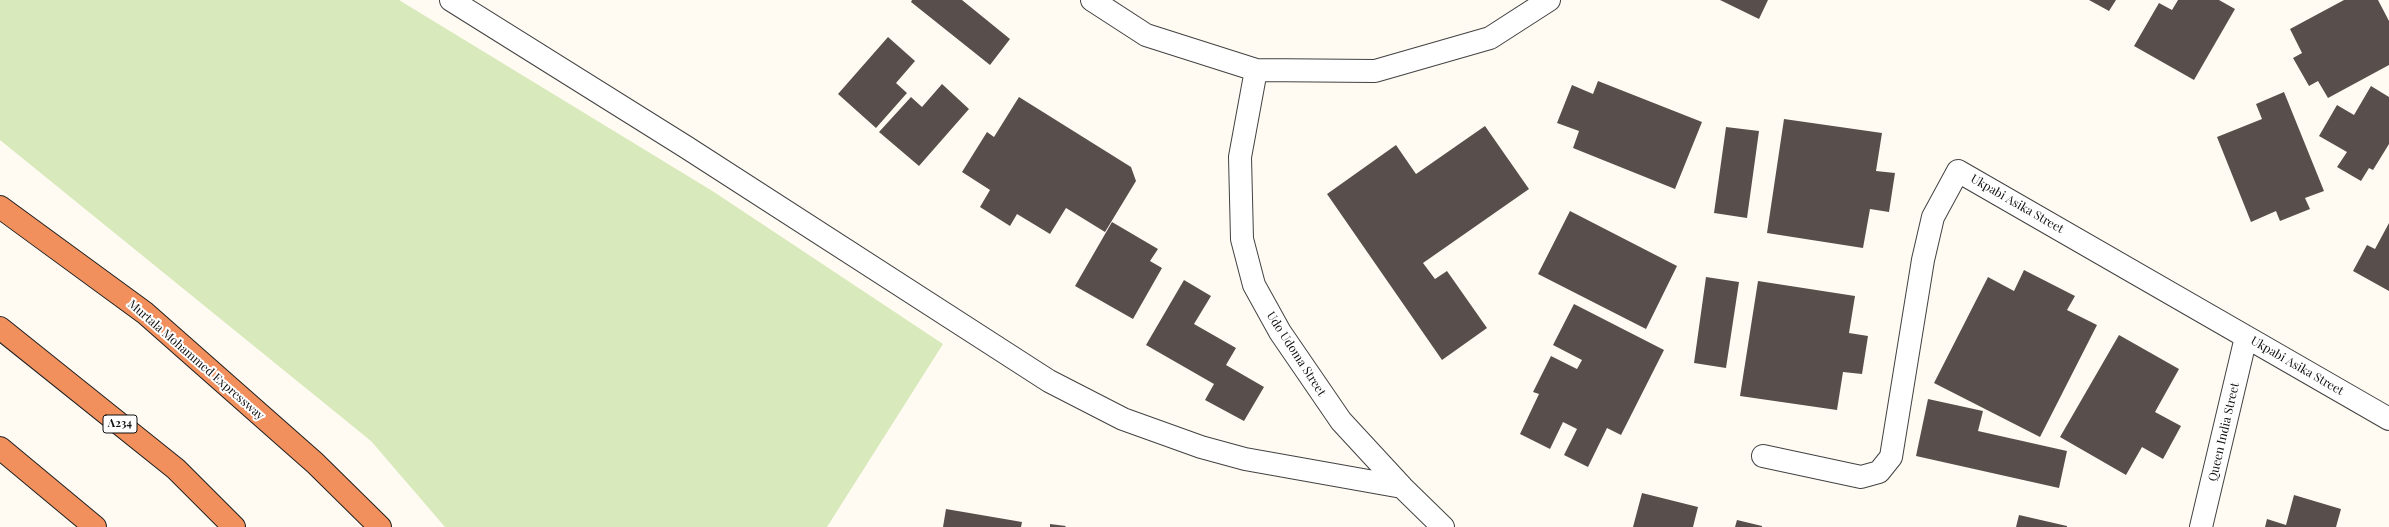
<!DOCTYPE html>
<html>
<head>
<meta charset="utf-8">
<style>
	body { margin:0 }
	canvas { display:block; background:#fffbf2 }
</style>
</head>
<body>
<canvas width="2389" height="527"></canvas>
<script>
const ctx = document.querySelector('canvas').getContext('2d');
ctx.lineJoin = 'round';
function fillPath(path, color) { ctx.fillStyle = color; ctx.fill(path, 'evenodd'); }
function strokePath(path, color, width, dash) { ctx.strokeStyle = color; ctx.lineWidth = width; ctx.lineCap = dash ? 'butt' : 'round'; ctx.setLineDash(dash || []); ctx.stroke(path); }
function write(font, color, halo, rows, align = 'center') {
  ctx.font = font + ' "Playfair Display",serif'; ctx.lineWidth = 4; ctx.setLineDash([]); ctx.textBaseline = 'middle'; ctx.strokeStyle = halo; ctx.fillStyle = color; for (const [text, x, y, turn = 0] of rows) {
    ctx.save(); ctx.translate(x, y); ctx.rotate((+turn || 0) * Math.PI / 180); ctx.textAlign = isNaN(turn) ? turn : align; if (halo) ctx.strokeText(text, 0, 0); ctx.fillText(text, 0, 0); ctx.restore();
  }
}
fillPath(new Path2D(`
	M 0,0 L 399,0 L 714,192 L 943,344 L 827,527 L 445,527 L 371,441 L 0,140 Z`), '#d8e9bb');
fillPath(new Path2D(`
	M 912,0 L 962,0 L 1010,39 L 990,65 L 911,2 Z
	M 1720,0 L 1768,0 L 1759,19 Z
	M 2089,0 L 2116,0 L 2109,11 Z
	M 2178,0 L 2219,0 L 2235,9 L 2194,80 L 2134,46 L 2159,3 L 2172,10 Z
	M 2344,0 L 2378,0 L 2389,21 L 2389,65 L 2328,98 L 2318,81 L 2309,86 L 2293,58 L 2302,53 L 2290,29 Z
	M 888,37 L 915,61 L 896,83 L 907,93 L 876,128 L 838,94 Z
	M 1598,81 L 1702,122 L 1675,189 L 1573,148 L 1579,131 L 1557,123 L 1572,85 L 1593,94 Z
	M 942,84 L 969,109 L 919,166 L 879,132 L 911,97 L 922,107 Z
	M 2371,86 L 2389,97 L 2389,144 L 2373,170 L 2369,168 L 2361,181 L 2337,167 L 2347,152 L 2319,136 L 2337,105 L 2354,115 Z
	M 2284,92 L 2324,191 L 2305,198 L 2310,209 L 2280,221 L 2276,211 L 2251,222 L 2217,137 L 2262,119 L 2256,104 Z
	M 1019,97 L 1131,167 L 1136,181 L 1105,232 L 1066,208 L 1050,234 L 1017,214 L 1010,226 L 980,207 L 990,190 L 962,172 L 987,132 L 994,137 Z
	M 1784,119 L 1882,133 L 1876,171 L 1895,173 L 1889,212 L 1870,209 L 1863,248 L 1767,233 Z
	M 1485,126 L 1529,189 L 1423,263 L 1435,279 L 1447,271 L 1487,328 L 1442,360 L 1327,194 L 1396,145 L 1416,174 Z
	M 1726,127 L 1759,131 L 1747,218 L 1714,213 Z
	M 1570,211 L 1677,266 L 1646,329 L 1538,274 Z
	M 1112,222 L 1158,249 L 1150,261 L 1162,268 L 1133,319 L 1075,286 Z
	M 2389,223 L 2389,291 L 2353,271 L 2367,245 L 2375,249 Z
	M 2024,270 L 2075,296 L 2067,310 L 2097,325 L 2040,437 L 1934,383 L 1988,277 L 2014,291 Z
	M 1706,277 L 1739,282 L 1726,368 L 1694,363 Z
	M 1184,280 L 1211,296 L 1194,324 L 1236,348 L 1226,365 L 1264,387 L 1244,421 L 1205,400 L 1214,384 L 1146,345 Z
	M 1758,281 L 1855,296 L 1849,333 L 1868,336 L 1862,374 L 1843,372 L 1837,410 L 1740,396 Z
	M 1574,304 L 1664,350 L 1621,435 L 1607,428 L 1588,467 L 1564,455 L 1577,429 L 1563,422 L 1550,449 L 1520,434 L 1539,394 L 1533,392 L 1551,356 L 1577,369 L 1582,360 L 1553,345 Z
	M 2119,335 L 2179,369 L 2155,412 L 2181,426 L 2163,459 L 2142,447 L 2126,475 L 2060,437 Z
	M 1928,399 L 1983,411 L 1978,431 L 2067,451 L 2059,488 L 1916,456 Z
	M 1642,493 L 1698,507 L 1693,527 L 1633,527 Z
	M 2294,495 L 2341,509 L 2336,527 L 2265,527 L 2267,519 L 2286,525 Z
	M 946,509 L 1022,522 L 1021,527 L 943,527 Z
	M 2019,515 L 2067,526 L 2067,527 L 2016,527 Z
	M 1737,520 L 1762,526 L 1762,527 L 1735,527 Z
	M 1050,524 L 1066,526 L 1065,527 L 1050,527 Z`), '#584f4c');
const minor = new Path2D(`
	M 451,0 L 686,147 L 1049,381 L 1123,419 L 1201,447 L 1245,459 L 1402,487
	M 1092,0 L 1146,35 L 1256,70 L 1375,71 L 1490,38 L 1549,0
	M 1256,70 L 1240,157 L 1242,239 L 1254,285 L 1280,332 L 1341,421 L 1402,487 L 1443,527
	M 1763,456 L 1861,477 L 1879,472 L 1891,457 L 1923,260 L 1933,217 L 1958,171 L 2389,419
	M 2201,527 L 2246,337`);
const highway = new Path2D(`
	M 0,207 L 145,313 L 315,463 L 380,527
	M 0,328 L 176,469 L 234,527
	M 0,448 L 95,527`);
strokePath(minor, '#424242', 24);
strokePath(highway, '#202020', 24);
strokePath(minor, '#fff', 22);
strokePath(highway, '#f1905d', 22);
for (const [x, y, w] of [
	[120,424,34]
]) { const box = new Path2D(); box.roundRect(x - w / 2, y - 9, w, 18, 3); ctx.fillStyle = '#fff'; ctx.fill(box); strokePath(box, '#0f0f0f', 1); }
write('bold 11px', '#0f0f0f', null, [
	["A234",120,424]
]);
write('12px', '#0f0f0f', '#fff', [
	["Ukpabi Asika Street",2017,204,30],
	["Udo Udoma Street",1296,354,57],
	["Murtala Mohammed Expressway",196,360,41],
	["Ukpabi Asika Street",2297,366,30],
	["Queen India Street",2224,432,-77]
]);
</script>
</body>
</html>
